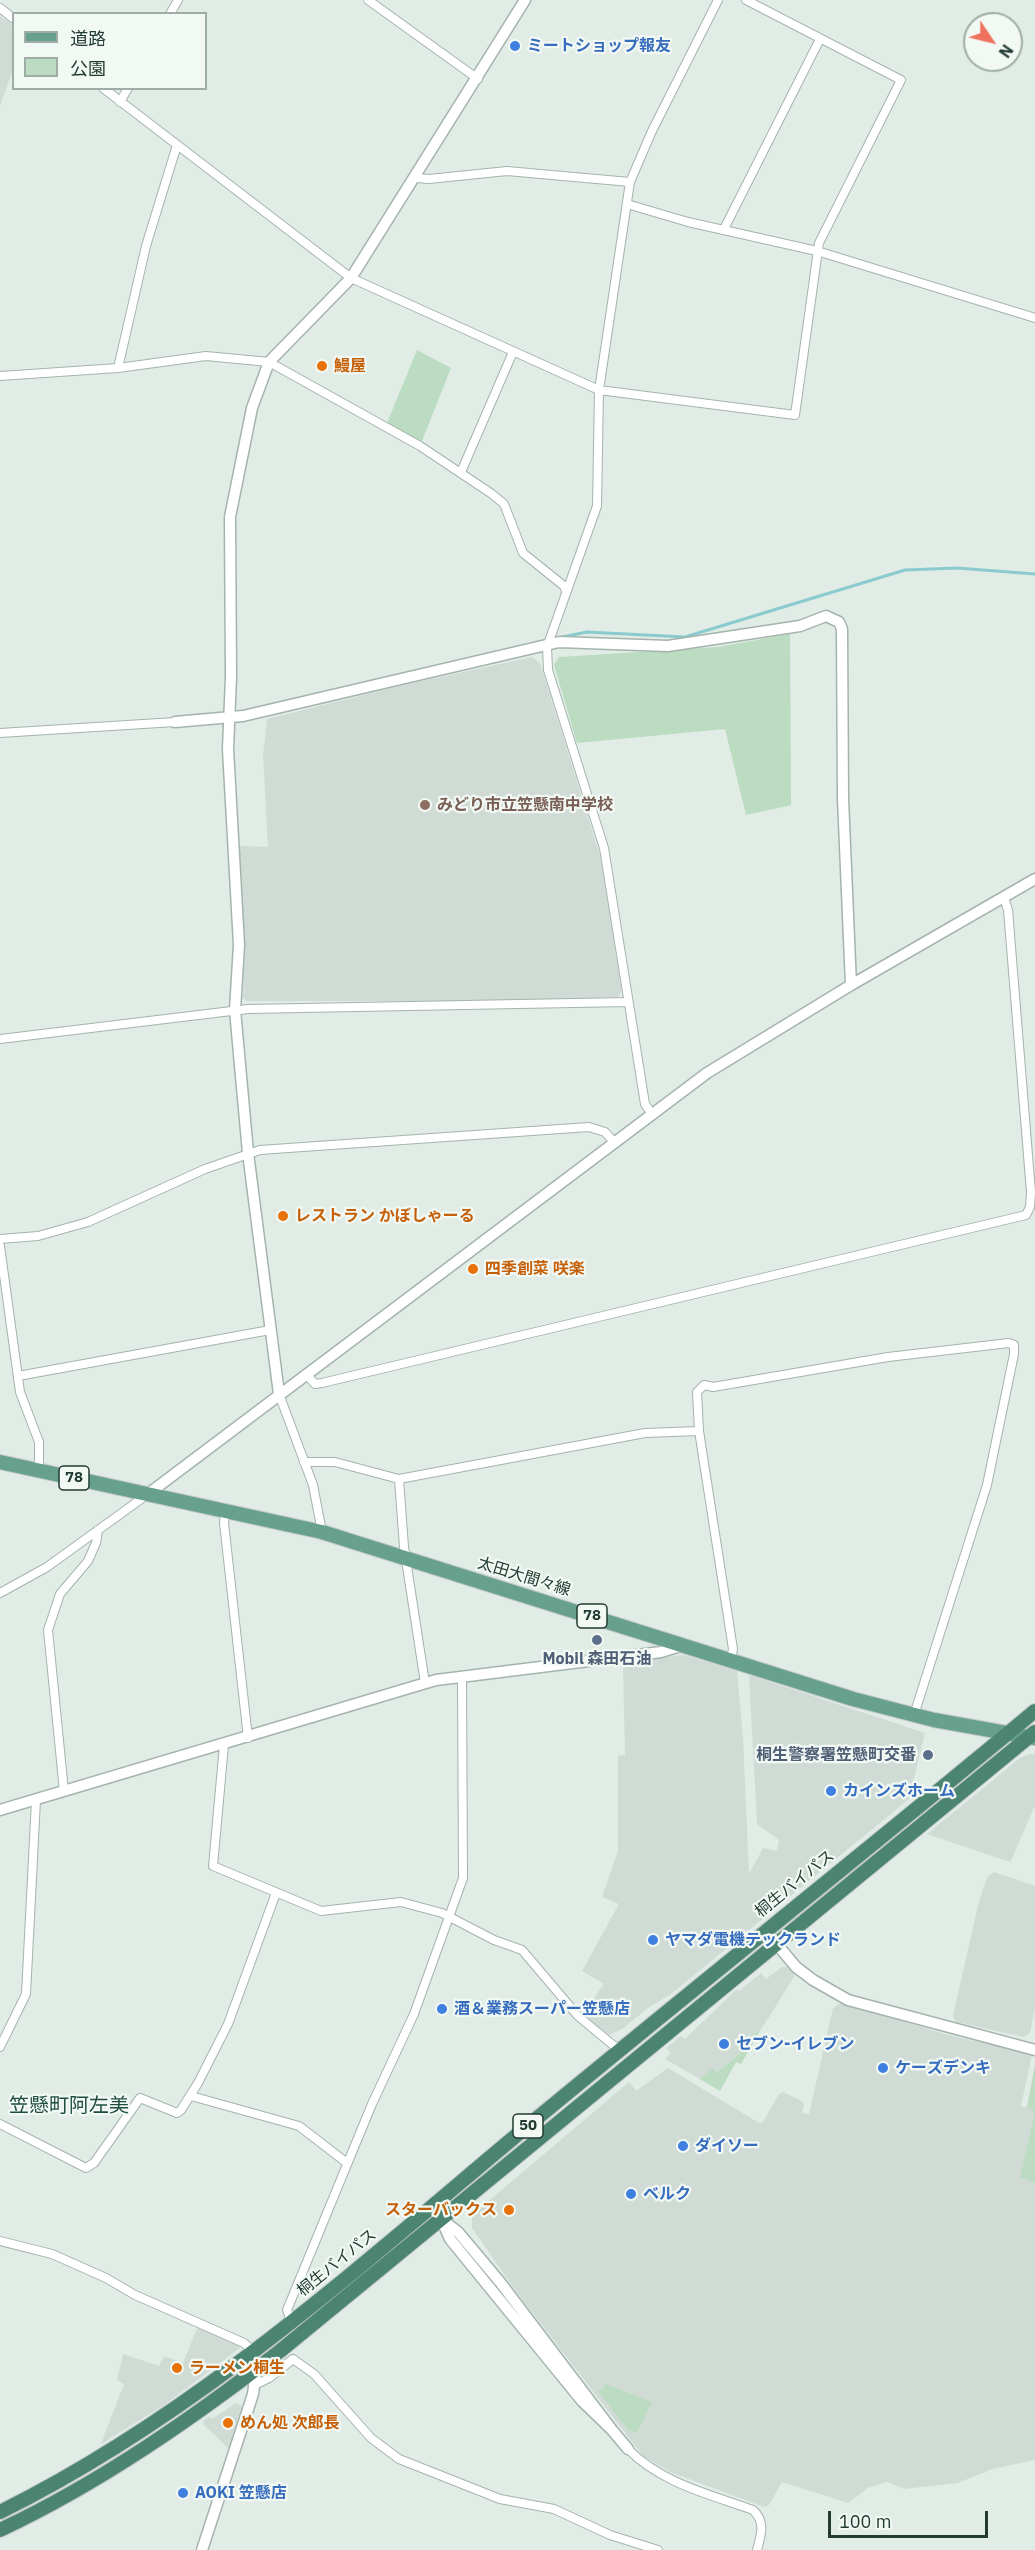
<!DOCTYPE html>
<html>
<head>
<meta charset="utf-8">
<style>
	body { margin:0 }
	#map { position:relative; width:1035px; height:2550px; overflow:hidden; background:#e1ece6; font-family:"IBM Plex Sans","Noto Sans JP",sans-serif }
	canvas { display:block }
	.legend { position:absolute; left:12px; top:12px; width:195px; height:78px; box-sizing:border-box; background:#f2f8f4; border:2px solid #9fada6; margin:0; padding:8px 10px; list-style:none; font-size:18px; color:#223c32 }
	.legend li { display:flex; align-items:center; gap:12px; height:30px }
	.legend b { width:30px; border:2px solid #9fada6 }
	.north { position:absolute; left:963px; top:12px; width:60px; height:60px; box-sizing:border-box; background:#f2f8f4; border:2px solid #9fada6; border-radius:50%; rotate:125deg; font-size:16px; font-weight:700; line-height:24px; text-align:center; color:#223c32 }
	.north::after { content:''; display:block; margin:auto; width:21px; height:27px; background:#ee725d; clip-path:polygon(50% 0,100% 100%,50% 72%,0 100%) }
	.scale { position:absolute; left:828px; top:2511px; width:160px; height:27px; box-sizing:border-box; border:3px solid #223c32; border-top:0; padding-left:8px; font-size:18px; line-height:21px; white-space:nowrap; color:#223c32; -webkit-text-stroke:4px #f2f8f4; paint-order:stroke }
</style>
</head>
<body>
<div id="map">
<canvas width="1035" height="2550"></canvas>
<ul class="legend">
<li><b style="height:8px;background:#67a08c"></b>道路</li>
<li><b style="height:16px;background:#bbdcc1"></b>公園</li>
</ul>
<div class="north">N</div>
<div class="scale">100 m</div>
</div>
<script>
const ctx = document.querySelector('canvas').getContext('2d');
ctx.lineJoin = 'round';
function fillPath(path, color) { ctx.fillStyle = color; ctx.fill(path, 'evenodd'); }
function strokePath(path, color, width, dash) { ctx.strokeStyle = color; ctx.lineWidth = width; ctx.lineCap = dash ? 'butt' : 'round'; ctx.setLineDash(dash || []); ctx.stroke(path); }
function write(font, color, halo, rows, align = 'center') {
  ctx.font = font + ' "IBM Plex Sans","Noto Sans JP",sans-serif'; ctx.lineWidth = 4.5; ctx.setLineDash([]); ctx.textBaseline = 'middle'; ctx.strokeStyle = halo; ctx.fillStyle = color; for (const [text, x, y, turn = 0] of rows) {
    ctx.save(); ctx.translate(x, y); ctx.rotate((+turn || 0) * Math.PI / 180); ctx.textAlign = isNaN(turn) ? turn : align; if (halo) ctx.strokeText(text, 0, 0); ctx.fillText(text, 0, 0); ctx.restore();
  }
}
fillPath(new Path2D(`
	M 0,16 L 14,26 L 13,69 L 0,106 Z
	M 532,657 L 540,663 L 601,859 L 622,991 L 618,997 L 495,1001 L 247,1001 L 243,998 L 245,943 L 239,846 L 268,847 L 263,755 L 267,719 L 404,685 Z
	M 684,1655 L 737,1671 L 743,1738 L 749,1874 L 763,1848 L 777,1851 L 779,1840 L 757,1824 L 749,1675 L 925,1733 L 909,1799 L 671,1994 L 648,2008 L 622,2029 L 609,2035 L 582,2015 L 604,1984 L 582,1971 L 619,1904 L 602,1897 L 618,1851 L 618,1756 L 625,1755 L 623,1665 L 625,1661 Z
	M 1030,1754 L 1035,1754 L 1035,1805 L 1011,1861 L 1007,1861 L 927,1834 L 1020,1758 Z
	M 994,1872 L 1035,1886 L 1035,2007 L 1030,2033 L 1024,2037 L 956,2022 L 953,2016 L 979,1901 L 988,1876 Z
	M 782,1967 L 789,1967 L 795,1975 L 771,2014 L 761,2029 L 744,2043 L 747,2048 L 717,2072 L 713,2068 L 700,2079 L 665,2059 L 671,2053 L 666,2048 L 681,2036 L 685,2039 L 737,1989 L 739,1991 L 761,1973 L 766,1979 Z
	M 841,2003 L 948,2035 L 1032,2054 L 1021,2106 L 1027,2107 L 1035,2065 L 1035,2460 L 992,2469 L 958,2483 L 904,2489 L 887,2482 L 868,2488 L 848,2503 L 782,2482 L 769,2505 L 764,2507 L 670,2472 L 643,2456 L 521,2298 L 472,2228 L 472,2215 L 629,2082 L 636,2091 L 668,2068 L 759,2123 L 763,2122 L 779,2094 L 783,2092 L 800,2100 L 804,2104 L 802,2113 L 809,2114 L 833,2008 Z
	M 198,2326 L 238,2344 L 240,2348 L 164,2405 L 101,2444 L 124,2384 L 117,2380 L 123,2354 L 159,2366 L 164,2356 L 183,2363 Z
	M 236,2403 L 242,2406 L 229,2449 L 204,2425 L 203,2421 L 210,2416 L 212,2419 Z`), '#d0dbd5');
fillPath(new Path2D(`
	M 417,350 L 451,368 L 420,446 L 387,423 Z
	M 790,634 L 791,805 L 746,815 L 725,729 L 577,743 L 554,665 L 559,657 L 718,647 Z
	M 761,2029 L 741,2064 L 736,2062 L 720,2091 L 700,2079 L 713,2068 L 717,2072 L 747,2048 L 744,2043 Z
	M 1035,2065 L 1035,2183 L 1020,2177 L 1035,2112 L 1027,2107 Z
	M 606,2384 L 652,2402 L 637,2433 L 628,2430 L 599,2392 Z`), '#bbdcc1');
strokePath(new Path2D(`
	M 562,637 L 587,632 L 685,637 L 905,570 L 957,568 L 1035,574`), '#8bcbcf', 3);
const minor = new Path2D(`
	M 368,0 L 478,79
	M 0,8 L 14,19
	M 170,14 L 178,0
	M 103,88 L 351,278 L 599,390 L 795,415 L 819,243 L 901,80 L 746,0
	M 120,102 L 128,88
	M 416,178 L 429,179 L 507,171 L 630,182
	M 627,204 L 688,222 L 817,251 L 1035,318
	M 724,229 L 820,39
	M 118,368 L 146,246 L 177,145
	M 0,376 L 118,368 L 206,356 L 269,362 L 420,446 L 492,494 L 504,504 L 523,553 L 564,586 L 566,591
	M 461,472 L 513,352
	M 0,733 L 175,722
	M 0,1039 L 248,1009 L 628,1002
	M 651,1113 L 645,1104 L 604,848 L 548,670 L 547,647 L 597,506 L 599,390 L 630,182 L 652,131 L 718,0
	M 0,1239 L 38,1236 L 88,1222 L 205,1169 L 260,1150 L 589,1127 L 605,1132 L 614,1142
	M 0,1246 L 20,1392 L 39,1442 L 39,1471
	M 306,1374 L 315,1384 L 322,1383 L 1026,1215 L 1030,1207 L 1031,1192 L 1008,910 L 1004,898
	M 18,1376 L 270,1330
	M 279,1394 L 313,1485 L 322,1532
	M 304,1462 L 335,1462 L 399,1479
	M 225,1510 L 224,1523 L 248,1738
	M 0,1593 L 47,1567 L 148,1494
	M 731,1659 L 733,1649 L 699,1431 L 697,1392 L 704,1385 L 713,1387 L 888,1357 L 1009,1343 L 1014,1345 L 1014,1354 L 987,1485 L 914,1715
	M 425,1683 L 404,1547 L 399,1479 L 645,1433 L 699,1431
	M 224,1745 L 213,1866 L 321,1911 L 401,1902 L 442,1913 L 494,1940 L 522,1950 L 578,2016 L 619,2050
	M 64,1791 L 48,1630 L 60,1594 L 88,1561 L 96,1543 L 98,1530
	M 0,2047 L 26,1994 L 36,1800
	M 191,2096 L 299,2126 L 347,2163
	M 0,2124 L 86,2168 L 94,2163 L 140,2098 L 177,2113 L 181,2110 L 198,2083 L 228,2024 L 276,1893
	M 0,2241 L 52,2254 L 106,2278 L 135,2295 L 244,2343 L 254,2352
	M 291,2321 L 287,2310 L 372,2104 L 414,2014 L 463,1878 L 462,1676
	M 255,2385 L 269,2378 L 293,2359 L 314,2374 L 371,2438 L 399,2459 L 500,2499 L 554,2509 L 610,2535 L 658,2550
	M 628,2449 C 661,2483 709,2494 753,2510 C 766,2522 761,2535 757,2550`);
const tertiary = new Path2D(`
	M 175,722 L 243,716 L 559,642 L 668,646 L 800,626 L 826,616 L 839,622 L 842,629 L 843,799 L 851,985
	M 279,1394 L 248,1153 L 235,1010 L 239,945 L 228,749 L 231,677 L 230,517 L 252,408 L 269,362 L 351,278 L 525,0
	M 148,1494 L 707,1073 L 851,985 L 1035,879
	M 0,1810 L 436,1680 L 661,1652 L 684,1645
	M 765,1930 L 796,1967 L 813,1980 L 848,2000 L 1035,2050
	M 431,2207 L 441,2219 L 458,2232 L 500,2282 L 612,2430 L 582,2401 L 450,2239 L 441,2219
	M 612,2430 L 628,2449
	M 202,2550 L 253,2394 L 257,2364`);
const primary = new Path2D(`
	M 0,1462 L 322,1532 L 853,1699 L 934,1720 L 1035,1738`);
const trunk = new Path2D(`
	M 0,2512 C 197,2415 362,2264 530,2124 C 698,1985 868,1850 1035,1711
	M 0,2530 C 100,2483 193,2418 280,2351 L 1035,1732`);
strokePath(minor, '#a4b4ac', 10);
strokePath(tertiary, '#a4b4ac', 13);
strokePath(primary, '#c1c8c6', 16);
strokePath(trunk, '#c1c8c6', 16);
strokePath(minor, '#fff', 8);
strokePath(tertiary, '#fff', 10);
strokePath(primary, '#67a08c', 14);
strokePath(trunk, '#4b8471', 14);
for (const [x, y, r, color] of [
	[515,46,6,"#3f7fe0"],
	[322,366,6,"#e8710a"],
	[425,805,6,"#8d6e63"],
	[283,1216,6,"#e8710a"],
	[473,1269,6,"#e8710a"],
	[597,1640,6,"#5c6f8a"],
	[928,1755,6,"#5c6f8a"],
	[831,1791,6,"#3f7fe0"],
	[653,1940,6,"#3f7fe0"],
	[442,2009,6,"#3f7fe0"],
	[724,2044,6,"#3f7fe0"],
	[883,2068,6,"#3f7fe0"],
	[683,2146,6,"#3f7fe0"],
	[631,2194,6,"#3f7fe0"],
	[509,2210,6,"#e8710a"],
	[177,2368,6,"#e8710a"],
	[228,2423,6,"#e8710a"],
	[183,2493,6,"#3f7fe0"]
]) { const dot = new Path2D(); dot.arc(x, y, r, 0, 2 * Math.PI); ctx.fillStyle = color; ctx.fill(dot); strokePath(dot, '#f2f8f4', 2); }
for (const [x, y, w] of [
	[74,1478,30],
	[592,1616,30],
	[528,2126,30]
]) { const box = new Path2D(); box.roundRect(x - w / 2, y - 12, w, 24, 4.5); ctx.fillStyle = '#f2f8f4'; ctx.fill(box); strokePath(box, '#223c32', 1.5); }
write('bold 15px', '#223c32', null, [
	["78",74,1478],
	["78",592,1616],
	["50",528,2126]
]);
write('bold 16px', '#366cbe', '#f2f8f4', [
	["ミートショップ報友",527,46],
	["カインズホーム",843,1791],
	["ヤマダ電機テックランド",665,1940],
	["酒＆業務スーパー笠懸店",454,2009],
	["セブン-イレブン",736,2044],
	["ケーズデンキ",895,2068],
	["ダイソー",695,2146],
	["ベルク",643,2194],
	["AOKI 笠懸店",195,2493]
], 'left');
write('bold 16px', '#c56008', '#f2f8f4', [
	["鰻屋",334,366],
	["レストラン かぼしゃーる",295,1216],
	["四季創菜 咲楽",485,1269],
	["スターバックス",497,2210,"right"],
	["ラーメン桐生",189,2368],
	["めん処 次郎長",240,2423]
], 'left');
write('bold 16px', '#785e54', '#f2f8f4', [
	["みどり市立笠懸南中学校",437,805]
], 'left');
write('16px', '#223c32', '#f2f8f4', [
	["太田大間々線",524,1577,17],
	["桐生バイパス",795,1884,-39],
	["桐生バイパス",337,2263,-39]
]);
write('bold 16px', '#4e5e75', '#f2f8f4', [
	["Mobil 森田石油",597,1659],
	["桐生警察署笠懸町交番",916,1755,"right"]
]);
write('20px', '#1e4d3e', '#f2f8f4', [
	["笠懸町阿左美",69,2106]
]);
</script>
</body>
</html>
